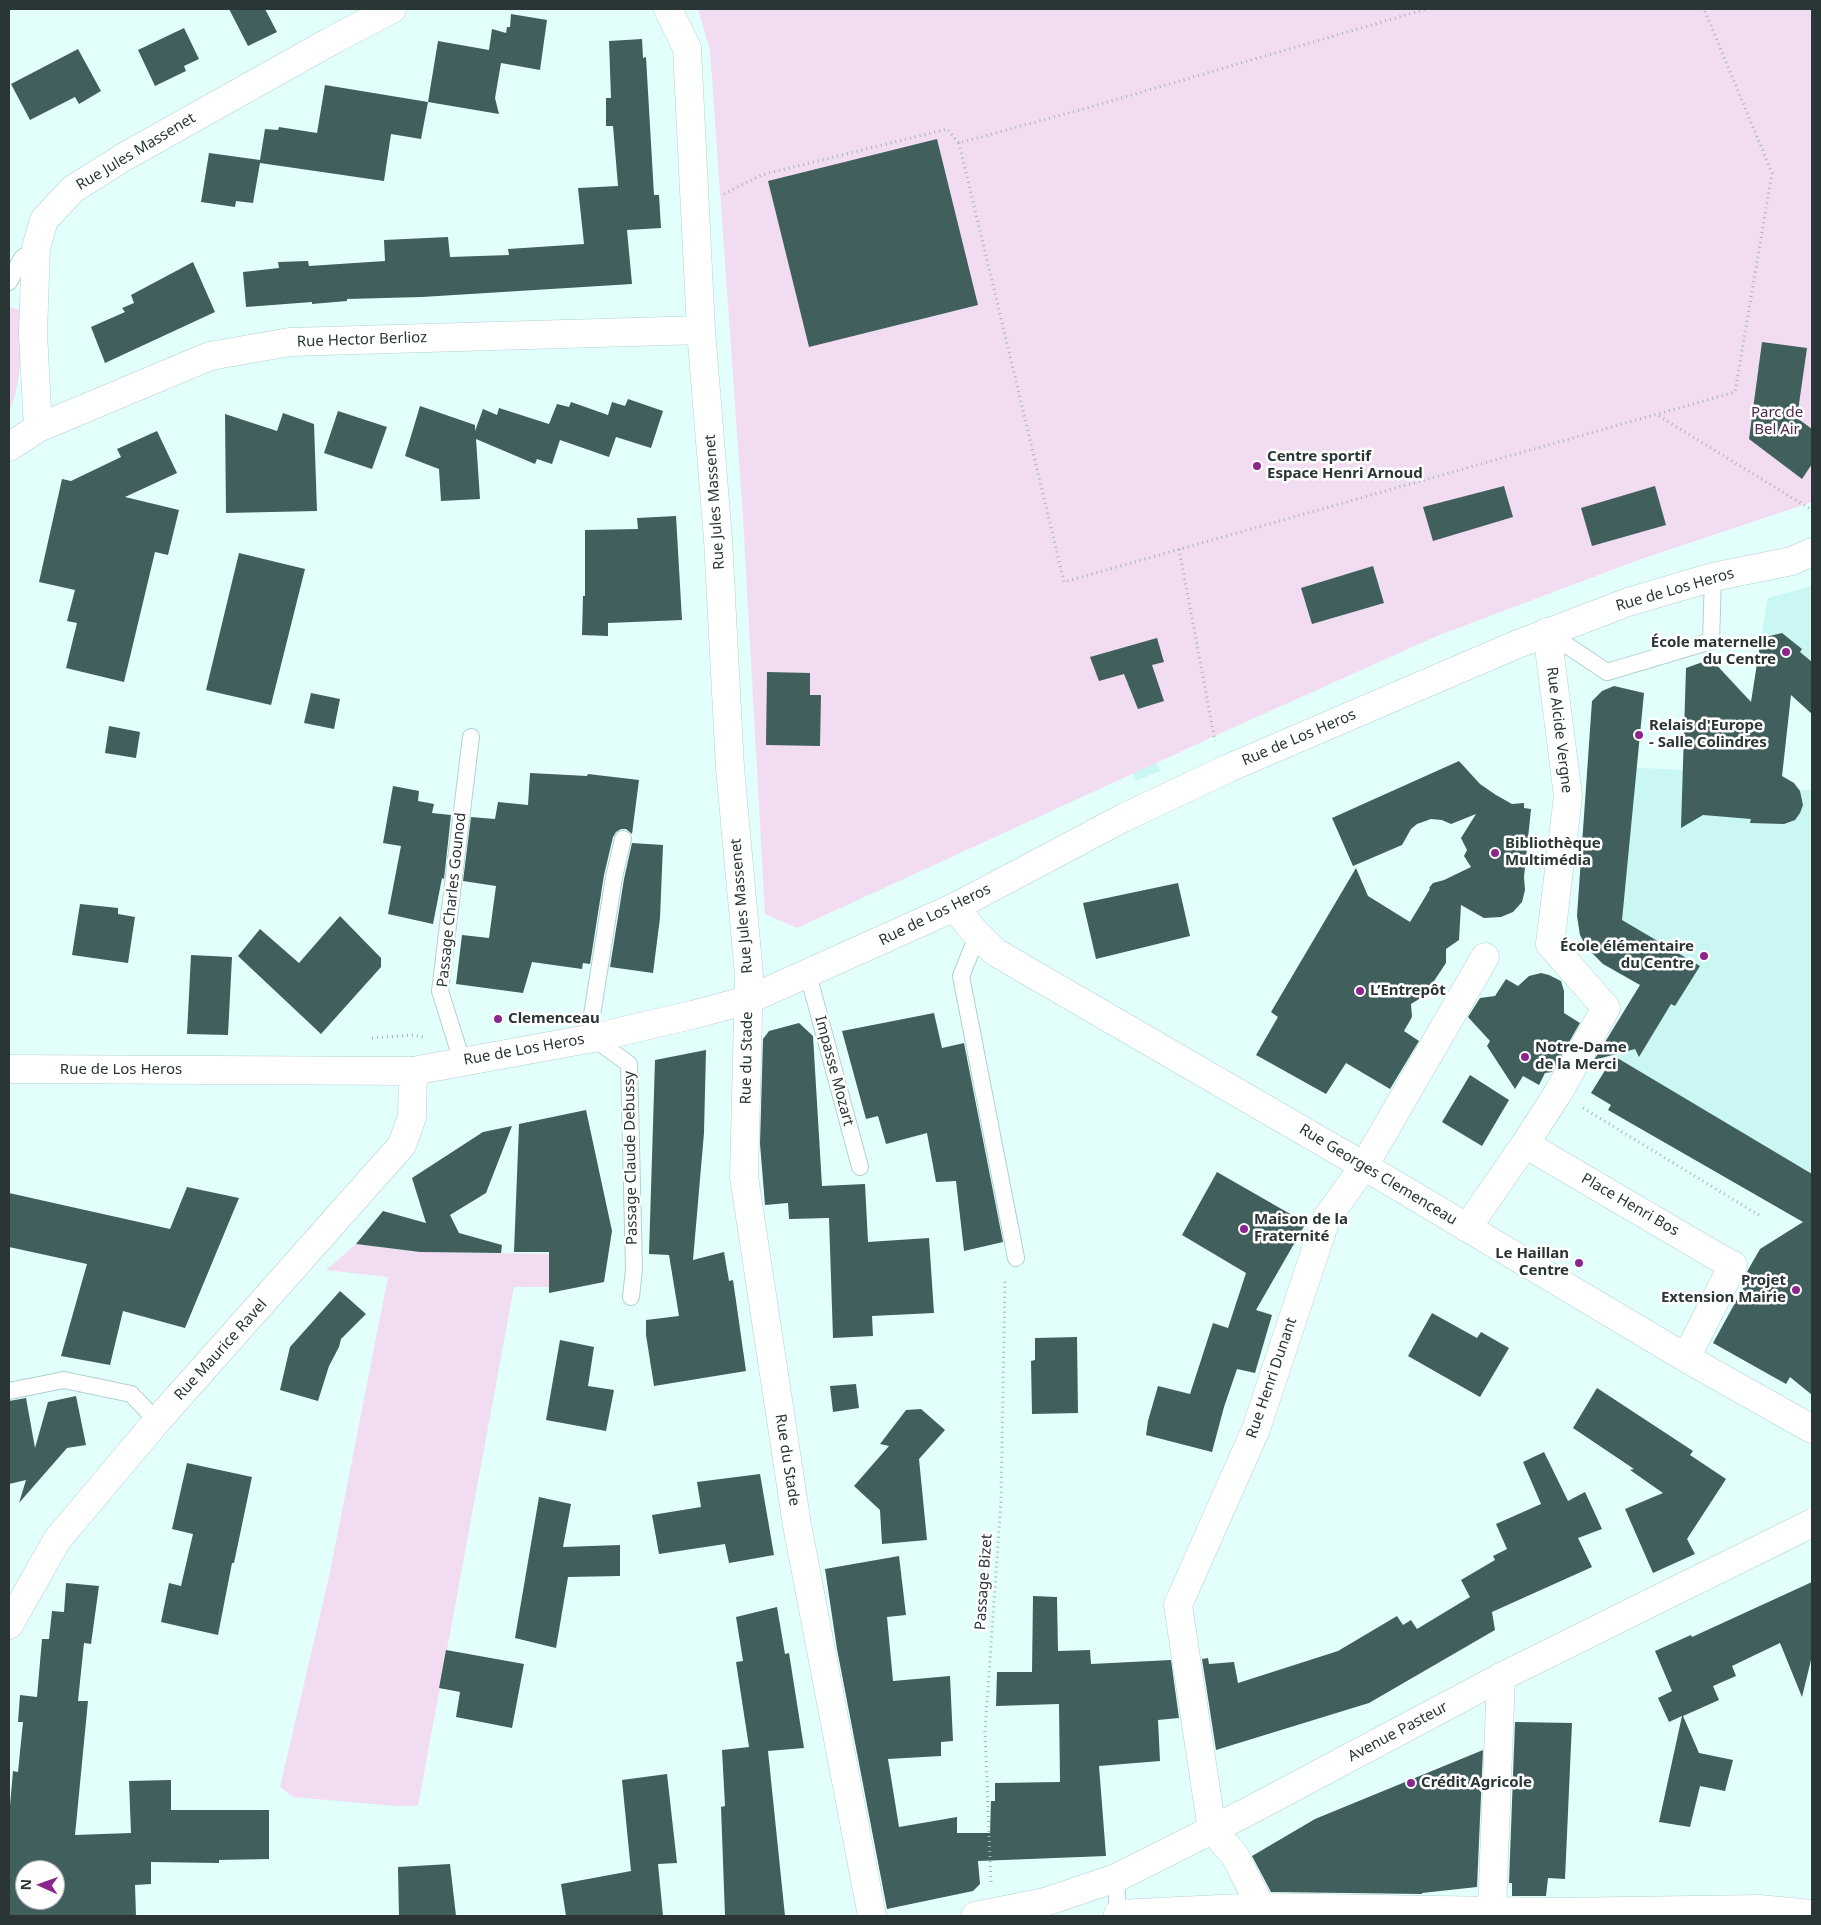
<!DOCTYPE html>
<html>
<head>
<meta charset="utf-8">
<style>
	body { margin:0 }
	#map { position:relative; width:1821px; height:1925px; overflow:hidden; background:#e3fffc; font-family:"Noto Sans",sans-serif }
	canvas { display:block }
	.frame { position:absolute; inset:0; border:10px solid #293635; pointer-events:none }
	.north { position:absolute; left:15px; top:1860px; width:50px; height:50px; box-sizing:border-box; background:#fff; border:1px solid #a9afae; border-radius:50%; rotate:272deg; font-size:14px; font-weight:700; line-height:20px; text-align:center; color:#293635 }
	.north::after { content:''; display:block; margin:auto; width:18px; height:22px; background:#8a268d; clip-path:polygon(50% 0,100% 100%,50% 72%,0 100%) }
</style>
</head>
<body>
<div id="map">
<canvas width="1821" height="1925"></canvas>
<div class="frame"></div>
<div class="north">N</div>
</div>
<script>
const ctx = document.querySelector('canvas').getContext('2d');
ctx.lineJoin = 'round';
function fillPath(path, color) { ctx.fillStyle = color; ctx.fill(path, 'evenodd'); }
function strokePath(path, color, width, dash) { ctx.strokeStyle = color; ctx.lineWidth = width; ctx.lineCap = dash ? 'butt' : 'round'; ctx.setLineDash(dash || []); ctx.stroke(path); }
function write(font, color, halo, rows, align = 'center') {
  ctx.font = font + ' "Noto Sans",sans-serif'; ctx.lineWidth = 5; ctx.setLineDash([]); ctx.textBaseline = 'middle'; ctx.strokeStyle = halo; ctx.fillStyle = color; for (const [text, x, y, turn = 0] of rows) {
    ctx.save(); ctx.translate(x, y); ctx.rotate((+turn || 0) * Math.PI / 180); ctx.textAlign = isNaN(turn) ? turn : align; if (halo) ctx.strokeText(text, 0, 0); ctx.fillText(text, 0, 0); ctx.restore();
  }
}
fillPath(new Path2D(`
	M 1812,586 L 1812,714 L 1793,697 L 1761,638 L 1768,598 Z
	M 1714,697 L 1763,699 L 1783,741 L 1786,741 L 1782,779 L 1794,783 L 1800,791 L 1812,789 L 1812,1227 L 1608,1110 L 1611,1105 L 1591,1093 L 1652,992 L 1603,964 L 1587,948 L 1580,935 L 1577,916 L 1588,765 L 1683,770 Z
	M 1145,737 L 1160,771 L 1136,781 L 1121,747 Z`), '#caf7f3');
fillPath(new Path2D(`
	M 698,9 L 1812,9 L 1812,502 L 1644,558 L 1437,636 L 1228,730 L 797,928 L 765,914 L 743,518 L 710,50 Z
	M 9,307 L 19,310 L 22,314 C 21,339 22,390 9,410 Z
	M 356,1244 L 418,1252 L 549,1254 L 549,1287 L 514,1287 L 418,1806 L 396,1806 L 293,1797 L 280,1787 L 330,1572 L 388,1277 L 326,1270 Z`), '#f2dcf1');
fillPath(new Path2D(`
	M 229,9 L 265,9 L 277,32 L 248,46 Z
	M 511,14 L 547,20 L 540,70 L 501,63 L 495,98 L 499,114 L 428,102 L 421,139 L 391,134 L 384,181 L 260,163 L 253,203 L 236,201 L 235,207 L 201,202 L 209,153 L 260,160 L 265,129 L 278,130 L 279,127 L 317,133 L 325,85 L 428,102 L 438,41 L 489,50 L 492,29 L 506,33 L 507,27 L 510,27 Z
	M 184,28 L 199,59 L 184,66 L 186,71 L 155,86 L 138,50 Z
	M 642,39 L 643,58 L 646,57 L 654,195 L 659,195 L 661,228 L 627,230 L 632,284 L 422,297 L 347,299 L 347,301 L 312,304 L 312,302 L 246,307 L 243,272 L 279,268 L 278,262 L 308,261 L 309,266 L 385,261 L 384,240 L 448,237 L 450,257 L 509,255 L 508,249 L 584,244 L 578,188 L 618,186 L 613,126 L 606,126 L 606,98 L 611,98 L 609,41 Z
	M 78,49 L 101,91 L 79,104 L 75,97 L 30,120 L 11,84 Z
	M 937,139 L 978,305 L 809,347 L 768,181 Z
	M 193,262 L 215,312 L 105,363 L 91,327 L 125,312 L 122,308 L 134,303 L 131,295 Z
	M 1762,342 L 1807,348 L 1797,418 L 1812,429 L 1812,464 L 1802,479 L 1749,439 Z
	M 628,399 L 663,411 L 651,448 L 616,437 L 609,457 L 560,440 L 552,464 L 537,459 L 535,464 L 476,439 L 480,499 L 441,501 L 439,469 L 405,456 L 420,406 L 475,425 L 475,431 L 483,409 L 497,415 L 499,408 L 549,424 L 557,404 L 569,407 L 571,402 L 608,415 L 612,402 L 625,406 Z
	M 338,411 L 387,427 L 372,469 L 324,453 Z
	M 283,413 L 314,424 L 317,511 L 226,513 L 225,414 L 277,431 Z
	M 157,431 L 177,473 L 125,497 L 179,510 L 168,555 L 155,552 L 124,682 L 66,668 L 77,623 L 67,621 L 75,590 L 39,582 L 62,479 L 71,481 L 121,457 L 117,449 Z
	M 1504,486 L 1513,517 L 1433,541 L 1423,507 Z
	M 1655,486 L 1666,525 L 1592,546 L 1581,508 Z
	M 676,516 L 682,620 L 608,623 L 608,636 L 582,635 L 583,596 L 585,596 L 585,530 L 638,529 L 637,518 Z
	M 239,553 L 305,569 L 271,705 L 206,690 Z
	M 1373,566 L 1384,603 L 1312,624 L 1301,588 Z
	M 1782,633 L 1802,649 L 1800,652 L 1812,662 L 1812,714 L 1791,695 L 1782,776 L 1794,783 L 1800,791 L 1803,805 L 1800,813 L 1795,820 L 1784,824 L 1750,823 L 1751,819 L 1703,815 L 1681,828 L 1686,668 L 1711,659 L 1751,702 L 1761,638 Z
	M 1157,638 L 1164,662 L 1152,665 L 1164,701 L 1138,709 L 1124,674 L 1099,681 L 1090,657 Z
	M 767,672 L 810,673 L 810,695 L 821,695 L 820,746 L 766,745 Z
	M 1614,686 L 1644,693 L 1622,920 L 1700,966 L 1675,1006 L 1671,1004 L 1639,1057 L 1635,1049 L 1594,1060 L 1640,985 L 1603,964 L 1587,948 L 1580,935 L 1577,916 L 1592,701 L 1602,691 Z
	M 311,693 L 340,699 L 334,729 L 304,723 Z
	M 109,726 L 140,732 L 136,758 L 105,753 Z
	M 1459,761 L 1480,784 L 1496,795 L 1512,804 L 1524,803 L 1524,808 L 1531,809 L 1524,877 L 1525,890 L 1522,902 L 1513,912 L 1501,917 L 1484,918 L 1461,905 L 1459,940 L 1446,949 L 1446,963 L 1424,996 L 1411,1004 L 1412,1017 L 1404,1031 L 1419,1041 L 1390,1089 L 1346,1063 L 1326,1094 L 1256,1055 L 1278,1017 L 1271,1012 L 1356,868 L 1368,896 L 1410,922 L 1430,889 L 1429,888 L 1433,883 L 1444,880 L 1471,867 L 1464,856 L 1467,850 L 1461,838 L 1476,814 L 1451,824 L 1442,820 L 1431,819 L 1417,824 L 1411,829 L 1402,845 L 1353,866 L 1332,818 Z
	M 530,773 L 587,776 L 588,774 L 639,780 L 632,834 L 626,829 L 621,829 L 616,832 L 613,837 L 604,875 L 590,964 L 583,963 L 582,969 L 532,962 L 523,993 L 456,984 L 462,935 L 489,938 L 496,886 L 463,881 L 471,817 L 495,819 L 498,802 L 528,805 Z
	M 393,786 L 419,791 L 418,801 L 434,804 L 432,813 L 451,815 L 444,879 L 442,878 L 433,924 L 388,914 L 401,846 L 383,843 Z
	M 632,843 L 663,845 L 660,918 L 653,973 L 610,967 L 624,879 Z
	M 1178,883 L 1190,936 L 1096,959 L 1083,903 Z
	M 80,904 L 118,908 L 118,914 L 135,917 L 128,963 L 72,955 Z
	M 340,916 L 381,958 L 381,967 L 321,1034 L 238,956 L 260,929 L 299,963 Z
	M 191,955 L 232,957 L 228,1035 L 187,1034 Z
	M 1541,973 L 1549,975 L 1561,981 L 1564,991 L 1564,1013 L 1580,1023 L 1552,1072 L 1545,1073 L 1539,1085 L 1523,1076 L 1515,1089 L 1487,1046 L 1490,1041 L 1468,1017 L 1480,998 L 1495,996 L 1506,979 L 1518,986 L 1529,976 Z
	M 934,1013 L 942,1048 L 964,1043 L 1003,1242 L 964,1251 L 956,1181 L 936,1182 L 927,1133 L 886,1144 L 878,1116 L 866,1119 L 842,1031 Z
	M 799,1023 L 813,1036 L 822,1186 L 865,1184 L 868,1242 L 929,1238 L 934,1313 L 872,1316 L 873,1336 L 833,1338 L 829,1218 L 789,1219 L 788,1203 L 765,1205 L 760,1144 L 763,1039 L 769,1031 Z
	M 706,1050 L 704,1133 L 693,1260 L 724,1252 L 729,1281 L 733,1280 L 746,1371 L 654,1386 L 646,1335 L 646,1320 L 679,1316 L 669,1255 L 649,1254 L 655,1060 Z
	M 1614,1056 L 1812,1174 L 1812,1395 L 1790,1377 L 1786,1384 L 1713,1343 L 1751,1274 L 1747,1272 L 1748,1270 L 1760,1249 L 1803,1222 L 1608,1110 L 1611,1105 L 1591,1093 Z
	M 1470,1075 L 1509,1100 L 1482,1146 L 1442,1122 Z
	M 586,1110 L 612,1231 L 604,1282 L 549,1293 L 549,1252 L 514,1252 L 519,1124 Z
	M 512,1126 L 486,1193 L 450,1215 L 459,1233 L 502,1245 L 501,1253 L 420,1252 L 356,1244 L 383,1211 L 426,1223 L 412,1178 L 483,1132 Z
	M 1217,1172 L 1306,1223 L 1256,1310 L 1272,1315 L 1255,1373 L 1237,1369 L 1224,1407 L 1212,1452 L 1146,1435 L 1148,1421 L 1158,1386 L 1190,1394 L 1213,1323 L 1228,1328 L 1246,1273 L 1182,1235 Z
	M 187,1187 L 239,1198 L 185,1328 L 123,1311 L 110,1365 L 61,1356 L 87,1264 L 9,1247 L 9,1193 L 170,1229 Z
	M 340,1291 L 366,1314 L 341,1339 L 339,1347 L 329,1366 L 318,1401 L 280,1390 L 290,1347 Z
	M 1432,1313 L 1477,1338 L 1481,1332 L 1509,1348 L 1480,1397 L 1408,1356 Z
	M 1077,1337 L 1078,1413 L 1032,1414 L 1031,1361 L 1035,1360 L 1035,1338 Z
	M 560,1340 L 594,1347 L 588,1386 L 614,1390 L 606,1431 L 546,1420 Z
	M 856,1384 L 859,1408 L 833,1412 L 830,1386 Z
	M 1597,1388 L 1693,1451 L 1690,1455 L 1726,1479 L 1687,1539 L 1695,1554 L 1653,1573 L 1625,1509 L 1663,1493 L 1630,1470 L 1634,1469 L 1573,1428 Z
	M 76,1396 L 86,1445 L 67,1448 L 19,1503 L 26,1480 L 9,1484 L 9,1401 L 26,1398 L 35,1448 L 48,1402 Z
	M 921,1409 L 945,1430 L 919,1459 L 927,1540 L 882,1544 L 880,1510 L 854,1486 L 889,1446 L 880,1444 L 906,1410 Z
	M 1544,1452 L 1568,1501 L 1585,1492 L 1602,1529 L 1578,1538 L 1592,1567 L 1492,1612 L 1495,1630 L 1369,1703 L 1216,1750 L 1202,1659 L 1208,1658 L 1209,1664 L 1234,1662 L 1238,1683 L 1338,1651 L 1397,1616 L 1403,1625 L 1411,1620 L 1417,1629 L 1470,1597 L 1461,1580 L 1495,1560 L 1493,1556 L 1507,1549 L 1496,1524 L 1541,1504 L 1523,1462 Z
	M 187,1463 L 252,1477 L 234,1563 L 232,1563 L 218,1635 L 161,1622 L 169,1583 L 181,1586 L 193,1534 L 172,1529 Z
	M 760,1474 L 774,1555 L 729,1563 L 725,1544 L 659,1554 L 652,1515 L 701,1507 L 697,1482 Z
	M 539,1497 L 571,1504 L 563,1547 L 620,1545 L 620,1576 L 568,1577 L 556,1648 L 515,1638 Z
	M 899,1556 L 906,1615 L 887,1617 L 893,1681 L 950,1676 L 953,1741 L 941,1742 L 941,1756 L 888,1759 L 899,1827 L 957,1817 L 957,1833 L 990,1833 L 991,1801 L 995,1801 L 995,1783 L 1060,1782 L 1059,1704 L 996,1706 L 997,1672 L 1032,1672 L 1033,1596 L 1057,1597 L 1058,1651 L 1090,1650 L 1091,1664 L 1171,1660 L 1179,1718 L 1158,1720 L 1160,1761 L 1099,1766 L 1106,1856 L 978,1861 L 980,1884 L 973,1891 L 887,1909 L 837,1649 L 825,1569 Z
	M 1812,1582 L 1812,1656 L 1802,1697 L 1780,1643 L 1732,1666 L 1736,1676 L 1713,1686 L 1719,1700 L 1683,1716 L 1699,1753 L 1733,1760 L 1725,1791 L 1700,1786 L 1690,1827 L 1659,1822 L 1682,1716 L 1669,1722 L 1658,1698 L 1672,1691 L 1655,1651 L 1691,1635 L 1692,1637 Z
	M 66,1583 L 99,1586 L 91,1644 L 84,1643 L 78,1701 L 88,1701 L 75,1835 L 131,1833 L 129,1781 L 171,1780 L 171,1810 L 269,1810 L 269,1859 L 219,1860 L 219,1863 L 151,1862 L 151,1884 L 135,1885 L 136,1916 L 9,1916 L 9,1817 L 13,1771 L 18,1772 L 23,1722 L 18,1722 L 20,1695 L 37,1697 L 42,1639 L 49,1639 L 52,1611 L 64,1612 ZM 25,1870 L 55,1870 L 55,1900 L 25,1900 Z
	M 777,1607 L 785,1654 L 789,1653 L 804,1748 L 768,1751 L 785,1916 L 725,1916 L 721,1807 L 725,1806 L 722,1750 L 749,1747 L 736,1662 L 743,1661 L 736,1617 Z
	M 446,1650 L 524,1664 L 512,1728 L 456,1717 L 460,1692 L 439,1688 Z
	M 1515,1722 L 1572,1723 L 1565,1879 L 1548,1878 L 1546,1896 L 1512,1896 L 1512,1883 L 1509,1883 Z
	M 1483,1750 L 1477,1887 L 1422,1893 L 1422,1894 L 1271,1892 L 1252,1856 L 1315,1819 Z
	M 667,1774 L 677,1863 L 658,1864 L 663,1916 L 566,1916 L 561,1884 L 631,1871 L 622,1780 Z
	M 450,1864 L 456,1916 L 399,1916 L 398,1867 Z`), '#415f5d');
const lane = new Path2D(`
	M 9,282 L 22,258 L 36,248
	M 1547,632 L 1607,672 L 1711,641 L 1713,577
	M 623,839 L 614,877 L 592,1015 L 593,1038 L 629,1064 L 634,1269 L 631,1297
	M 978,934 L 961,976 L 1016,1258
	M 808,974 L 860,1167
	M 462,1061 L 440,991 L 471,737
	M 9,1391 L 64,1380 L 131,1394 L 157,1421
	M 1116,1878 L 1118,1916`);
const street = new Path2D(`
	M 668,9 L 687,48 L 701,330 L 718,539 L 730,768 L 749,975 L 744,1177 L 797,1525 L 872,1916
	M 38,428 L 33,333 L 36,248 L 44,220 L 73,189 L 124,157 L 331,41 L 392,9
	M 9,447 L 38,428 L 210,356 L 290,342 L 701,330
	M 955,907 L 973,930 L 995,952 L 1364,1166 L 1686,1358 L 1812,1429
	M 1525,1144 L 1558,1093 L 1606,1008 L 1550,944 L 1568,796 L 1547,632
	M 1467,1228 L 1525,1144 L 1721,1259 L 1733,1265 L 1686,1358
	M 9,1625 L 57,1540 L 157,1421 L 402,1145 L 412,1117 L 413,1071
	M 1492,1910 L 1501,1677
	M 1118,1914 L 1261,1907 L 1557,1912 L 1759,1909 L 1812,1914
	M 1260,1916 L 1261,1907 L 1234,1854 L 1212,1830 L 1178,1605 L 1256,1429 L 1326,1219 L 1364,1166 L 1485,957`);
const secondary = new Path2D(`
	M 9,1069 L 413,1071 L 593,1038 L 692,1015 L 748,1000 L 955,907 L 1123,818 L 1229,768 L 1513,646 L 1628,602 L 1713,577 L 1792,561 L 1812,552
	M 975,1916 L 1045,1902 L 1116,1878 L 1249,1811 L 1501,1677 L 1812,1523`);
strokePath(lane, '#b0d2cf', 18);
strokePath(street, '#b0d2cf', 29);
strokePath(secondary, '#b0d2cf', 29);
strokePath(new Path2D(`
	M 959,143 L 1064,582 L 1735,392 L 1772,173 L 1704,9
	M 724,194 L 761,175 L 947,129 L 959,143 L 1087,108 L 1426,9
	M 1659,416 L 1812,510
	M 1179,549 L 1215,741
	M 372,1038 L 412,1035 L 423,1037
	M 1583,1108 L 1762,1217
	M 991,1882 L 985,1732 L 1001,1501 L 1005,1279`), '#a0b6b4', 3, [1, 4]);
strokePath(lane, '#fff', 16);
strokePath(street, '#fff', 28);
strokePath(secondary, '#fff', 28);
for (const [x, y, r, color] of [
	[1257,466,5,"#8a268d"],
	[1786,652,5,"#8a268d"],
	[1639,735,5,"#8a268d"],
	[1495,853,5,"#8a268d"],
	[1704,956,5,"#8a268d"],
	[1360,991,5,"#8a268d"],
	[498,1019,5,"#8a268d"],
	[1525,1057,5,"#8a268d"],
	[1244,1229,5,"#8a268d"],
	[1579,1263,5,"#8a268d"],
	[1796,1290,5,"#8a268d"],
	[1411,1783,5,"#8a268d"]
]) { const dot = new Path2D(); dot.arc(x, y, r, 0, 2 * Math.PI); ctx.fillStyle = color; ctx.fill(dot); strokePath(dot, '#fff', 2); }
write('15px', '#293635', '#fff', [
	["Rue Jules Massenet",136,152,-31],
	["Rue Hector Berlioz",362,340,-2],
	["Rue Jules Massenet",715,502,-94],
	["Rue de Los Heros",1675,590,-16],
	["Rue Alcide Vergne",1559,730,83],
	["Rue de Los Heros",1299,738,-23],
	["Passage Charles Gounod",452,900,-84],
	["Rue Jules Massenet",742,906,-95],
	["Rue de Los Heros",935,915,-26],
	["Rue de Los Heros",524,1050,-10],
	["Rue du Stade",747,1058,-89],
	["Rue de Los Heros",121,1070],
	["Impasse Mozart",834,1071,75],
	["Passage Claude Debussy",631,1158,-91],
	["Rue Georges Clemenceau",1378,1175,31],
	["Place Henri Bos",1630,1205,30],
	["Rue Maurice Ravel",221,1350,-48],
	["Rue Henri Dunant",1272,1378,-71],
	["Rue du Stade",787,1460,81],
	["Passage Bizet",984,1582,-86],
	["Avenue Pasteur",1398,1732,-28]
]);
write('15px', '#512752', '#fff', [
	["Parc de",1777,413],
	["Bel Air",1777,430]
]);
write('bold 15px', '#293635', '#fff', [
	["Centre sportif",1267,457],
	["Espace Henri Arnoud",1267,474],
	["École maternelle",1776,643,"right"],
	["du Centre",1776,660,"right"],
	["Relais d'Europe",1649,726],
	["- Salle Colindres",1649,743],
	["Bibliothèque",1505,844],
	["Multimédia",1505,861],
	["École élémentaire",1694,947,"right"],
	["du Centre",1694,964,"right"],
	["L’Entrepôt",1370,991],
	["Clemenceau",508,1019],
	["Notre-Dame",1535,1048],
	["de la Merci",1535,1065],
	["Maison de la",1254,1220],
	["Fraternité",1254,1237],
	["Le Haillan",1569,1254,"right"],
	["Centre",1569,1271,"right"],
	["Projet",1786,1281,"right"],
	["Extension Mairie",1786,1298,"right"],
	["Crédit Agricole",1421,1783]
], 'left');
</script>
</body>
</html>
